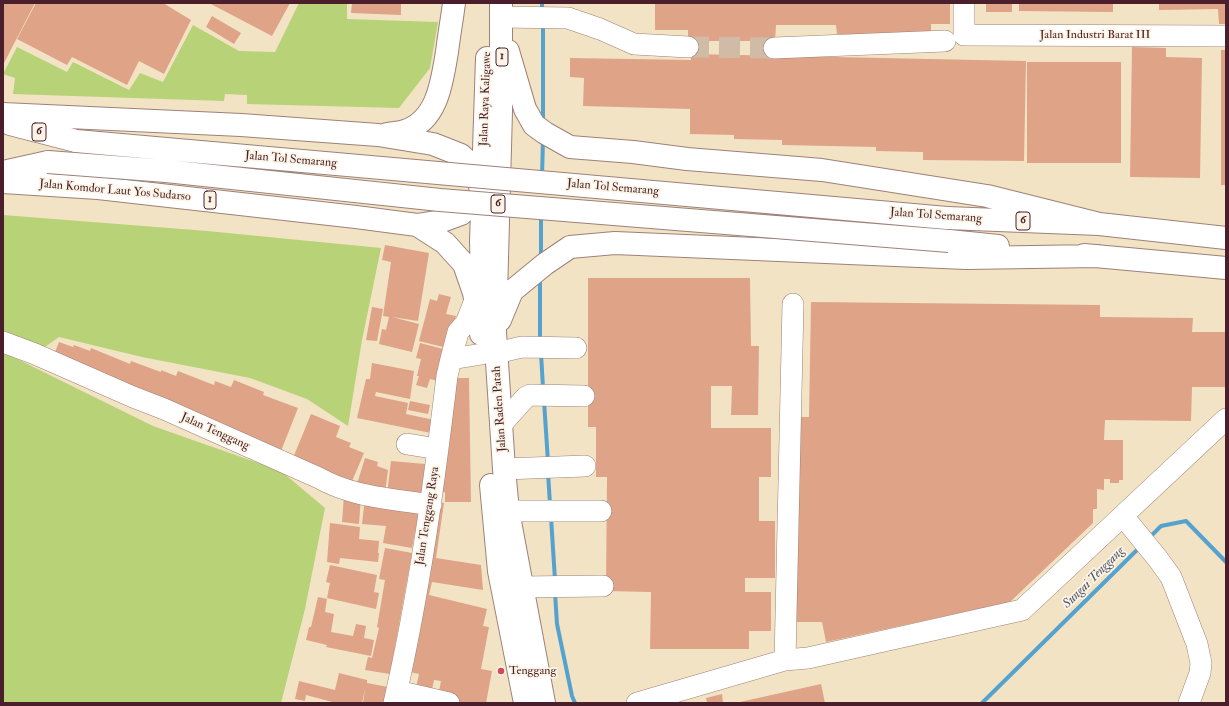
<!DOCTYPE html>
<html>
<head>
<meta charset="utf-8">
<style>
	body { margin:0 }
	#map { position:relative; width:1229px; height:706px; overflow:hidden; background:#f2e3c5; font-family:"IM FELL Double Pica",serif }
	canvas { display:block }
	.frame { position:absolute; inset:0; border:4px solid #4a1f2b; pointer-events:none }
</style>
</head>
<body>
<div id="map">
<canvas width="1229" height="706"></canvas>
<div class="frame"></div>
</div>
<script>
const ctx = document.querySelector('canvas').getContext('2d');
ctx.lineJoin = 'round';
function fillPath(path, color) { ctx.fillStyle = color; ctx.fill(path, 'evenodd'); }
function strokePath(path, color, width, dash) { ctx.strokeStyle = color; ctx.lineWidth = width; ctx.lineCap = dash ? 'butt' : 'round'; ctx.setLineDash(dash || []); ctx.stroke(path); }
function write(font, color, halo, rows, align = 'center') {
  ctx.font = font + ' "IM FELL Double Pica",serif'; ctx.lineWidth = 3.5; ctx.setLineDash([]); ctx.textBaseline = 'middle'; ctx.strokeStyle = halo; ctx.fillStyle = color; for (const [text, x, y, turn = 0] of rows) {
    ctx.save(); ctx.translate(x, y); ctx.rotate((+turn || 0) * Math.PI / 180); ctx.textAlign = isNaN(turn) ? turn : align; if (halo) ctx.strokeText(text, 0, 0); ctx.fillText(text, 0, 0); ctx.restore();
  }
}
fillPath(new Path2D(`
	M 299,3 L 347,3 L 347,19 L 438,22 L 430,68 L 399,108 L 247,104 L 247,95 L 225,94 L 224,101 L 13,94 L 15,78 L 3,74 L 17,47 L 67,72 L 73,62 L 129,90 L 140,73 L 163,82 L 193,25 L 239,51 L 275,52 Z
	M 3,215 L 207,231 L 381,248 L 362,340 L 348,426 L 307,399 L 250,378 L 142,357 L 59,337 L 42,349 L 3,335 Z
	M 3,352 L 153,426 L 281,471 L 325,508 L 305,609 L 281,703 L 3,703 Z`), '#b8d277');
strokePath(new Path2D(`
	M 542,3 L 542,13
	M 543,23 L 543,123
	M 542,177 L 543,139
	M 541,259 L 541,215
	M 540,341 L 540,277
	M 541,353 L 543,388
	M 544,401 L 548,462
	M 548,473 L 550,504
	M 551,517 L 555,580
	M 1149,538 L 1161,526 L 1186,521 L 1226,562
	M 555,593 L 557,624 L 572,696 L 575,703
	M 982,703 L 1140,547`), '#55a2ce', 4);
fillPath(new Path2D(`
	M 3,3 L 35,3 L 3,65 Z
	M 36,3 L 163,3 L 191,20 L 164,74 L 139,61 L 127,85 L 72,57 L 67,65 L 17,39 Z
	M 209,3 L 290,3 L 272,36 Z
	M 352,3 L 401,3 L 401,15 L 351,13 Z
	M 655,3 L 950,3 L 950,24 L 931,24 L 931,34 L 837,34 L 836,25 L 776,25 L 775,41 L 688,41 L 688,30 L 655,30 Z
	M 986,3 L 1012,3 L 1012,12 L 986,12 Z
	M 1019,3 L 1113,3 L 1113,12 L 1019,11 Z
	M 1159,3 L 1226,3 L 1226,24 L 1219,24 L 1218,9 L 1159,10 Z
	M 212,16 L 241,33 L 234,44 L 206,27 Z
	M 1132,47 L 1166,48 L 1166,57 L 1202,58 L 1200,178 L 1130,177 Z
	M 1221,50 L 1226,50 L 1226,185 L 1221,185 Z
	M 691,54 L 1026,61 L 1024,161 L 923,160 L 923,152 L 876,151 L 876,147 L 782,145 L 782,140 L 734,139 L 734,135 L 690,134 L 690,109 L 583,106 L 584,78 L 570,77 L 570,58 L 691,60 Z
	M 1027,62 L 1121,62 L 1121,163 L 1027,163 Z
	M 385,245 L 429,253 L 418,321 L 392,317 L 419,324 L 412,352 L 379,344 L 382,329 L 386,330 L 389,317 L 383,316 L 391,262 L 382,260 Z
	M 588,278 L 750,278 L 751,346 L 759,346 L 758,415 L 731,415 L 732,386 L 711,386 L 711,428 L 771,428 L 771,477 L 759,477 L 759,521 L 775,521 L 775,578 L 745,578 L 745,592 L 771,592 L 771,631 L 749,631 L 749,649 L 650,649 L 651,592 L 606,591 L 607,477 L 596,477 L 596,427 L 588,427 Z
	M 439,294 L 451,297 L 446,314 L 456,316 L 447,348 L 419,341 L 430,299 L 437,301 Z
	M 811,302 L 1100,305 L 1100,317 L 1193,318 L 1192,332 L 1226,332 L 1226,387 L 1192,387 L 1191,421 L 1105,420 L 1104,440 L 1123,440 L 1123,480 L 1119,480 L 1119,483 L 1110,483 L 1110,479 L 1104,479 L 1104,490 L 1097,489 L 1097,509 L 1093,509 L 1093,523 L 1010,602 L 826,642 L 822,622 L 796,622 L 799,417 L 809,417 Z
	M 372,307 L 383,309 L 377,341 L 366,340 Z
	M 59,342 L 73,347 L 74,345 L 90,351 L 91,348 L 130,364 L 131,361 L 161,372 L 161,370 L 176,376 L 178,371 L 214,385 L 215,381 L 231,387 L 234,380 L 264,392 L 263,395 L 298,408 L 281,451 L 53,357 Z
	M 420,343 L 447,350 L 438,381 L 430,379 L 427,388 L 416,385 L 419,376 L 417,376 L 421,359 L 416,358 Z
	M 372,363 L 414,371 L 410,399 L 376,392 L 375,396 L 408,403 L 406,414 L 434,420 L 431,433 L 357,418 L 366,379 L 370,379 Z
	M 455,378 L 469,378 L 471,502 L 445,502 L 445,492 L 442,493 Z
	M 410,401 L 430,405 L 428,414 L 408,410 Z
	M 311,414 L 340,426 L 336,437 L 351,443 L 349,447 L 364,453 L 350,486 L 293,458 Z
	M 365,458 L 378,462 L 377,466 L 388,470 L 385,493 L 356,487 Z
	M 391,461 L 425,464 L 421,499 L 387,495 Z
	M 344,495 L 361,497 L 359,524 L 342,522 Z
	M 365,498 L 420,506 L 412,548 L 383,543 L 386,526 L 362,524 Z
	M 434,502 L 444,503 L 436,558 L 481,565 L 483,590 L 432,582 L 429,595 L 487,609 L 483,626 L 489,627 L 481,669 L 492,671 L 486,703 L 459,703 L 438,697 L 441,681 L 434,680 L 431,695 L 415,692 L 419,674 L 405,671 Z
	M 330,523 L 360,527 L 359,539 L 379,541 L 378,553 L 379,553 L 378,562 L 340,558 L 339,564 L 327,562 Z
	M 385,548 L 412,553 L 390,674 L 365,670 L 368,657 L 372,658 L 379,628 L 377,627 L 385,580 L 379,579 Z
	M 330,565 L 377,575 L 374,592 L 379,593 L 376,609 L 327,598 L 330,583 L 326,582 Z
	M 318,597 L 327,599 L 325,612 L 334,614 L 331,632 L 353,636 L 356,624 L 366,626 L 364,638 L 374,640 L 371,656 L 326,647 L 327,645 L 306,640 L 309,627 L 311,627 Z
	M 339,673 L 367,680 L 367,683 L 388,687 L 385,703 L 363,703 L 365,689 L 362,703 L 336,703 L 306,695 L 305,701 L 295,699 L 299,681 L 335,690 Z
	M 821,684 L 825,703 L 740,703 L 740,702 Z
	M 722,694 L 723,703 L 707,703 L 706,698 Z`), '#dfa387');
strokePath(new Path2D(`
	M 688,47 L 774,48`), '#d0bca6', 21, [21, 10]);
const minor = new Path2D(`
	M 964,3 L 964,35 L 1226,36
	M 501,17 L 568,18 L 600,29 L 634,44 L 688,47
	M 774,48 L 945,41
	M 3,342 L 35,354 L 133,397 L 164,409 L 319,478 C 352,497 394,499 431,505
	M 496,353 L 522,347 L 576,348
	M 451,359 L 458,332 L 466,323 L 475,300
	M 501,425 L 526,397 L 530,395 L 584,396
	M 407,444 L 438,449
	M 504,469 L 585,466
	M 508,511 L 601,511
	M 1123,516 L 1158,559 L 1171,577 L 1197,644 L 1201,663 L 1200,673 L 1189,703
	M 521,587 L 603,586
	M 785,660 L 793,304
	M 397,691 L 449,703
	M 394,703 C 419,595 434,485 447,376 L 451,359 L 482,354
	M 637,703 L 785,660 L 808,658 L 1022,610 L 1226,419`);
const highway = new Path2D(`
	M 501,3 L 501,111 L 495,332 L 504,469 L 508,511 L 544,703
	M 508,51 L 525,109 L 534,125 L 545,133 L 570,147 L 633,152 L 687,159 L 822,170 L 987,196 L 1099,224
	M 3,114 L 241,125 L 378,135 L 433,144 L 461,155 L 473,166 L 481,189
	M 10,124 L 76,141
	M 387,134 C 393,133 399,133 405,131 C 438,120 442,81 447,52 C 449,35 452,19 454,3
	M 3,172 L 48,162
	M 3,182 L 98,188 L 356,217 L 417,225 L 442,221 L 461,214 L 484,192
	M 947,218 L 1099,224 L 1226,238
	M 417,225 L 445,243 L 464,264 L 474,293 L 481,334
	M 949,241 L 998,246
	M 1084,255 L 1226,268
	M 482,281 L 481,241 L 487,58
	M 500,320 L 512,291 L 545,264 L 570,247 L 615,243 L 966,258 L 1098,256
	M 491,485 L 499,571 L 525,703`);
strokePath(minor, '#9e8178', 22);
strokePath(highway, '#9e8178', 24);
strokePath(minor, '#fff', 21);
strokePath(highway, '#fff', 22);
const highwayBridge = new Path2D(`
	M 76,141 L 947,218
	M 48,162 L 166,171 L 440,200 L 949,241`);
strokePath(highwayBridge, '#9e8178', 24, []);
strokePath(highwayBridge, '#fff', 22);
for (const [x, y, r, color] of [
	[501,671,4,"#d1495b"]
]) { const dot = new Path2D(); dot.arc(x, y, r, 0, 2 * Math.PI); ctx.fillStyle = color; ctx.fill(dot); strokePath(dot, '#fcf5e5', 1.5); }
for (const [x, y, w] of [
	[502,57,12],
	[39,132,14],
	[210,200,12],
	[498,204,14],
	[1023,221,14]
]) { const box = new Path2D(); box.roundRect(x - w / 2, y - 9, w, 18, 3); ctx.fillStyle = '#fcf5e5'; ctx.fill(box); strokePath(box, '#4a1f2b', 1); }
write('bold 11px', '#4a1f2b', null, [
	["1",502,57],
	["6",39,132],
	["1",210,200],
	["6",498,204],
	["6",1023,221]
]);
write('12px', '#4a1f2b', '#fcf5e5', [
	["Jalan Industri Barat III",1095,35],
	["Jalan Raya Kaligawe",486,99,-88],
	["Jalan Tol Semarang",291,160,5],
	["Jalan Tol Semarang",613,188,5],
	["Jalan Komdor Laut Yos Sudarso",115,191,5],
	["Jalan Tol Semarang",936,216,4],
	["Jalan Raden Patah",500,409,-94],
	["Jalan Tenggang",215,432,24],
	["Jalan Tenggang Raya",428,516,-81]
]);
write('12px', '#4a1f2b', '#fcf5e5', [
	["Tenggang",509,671]
], 'left');
write('italic 13px', '#4e536c', '#fcf5e5', [
	["Sungai Tenggang",1094,578,-45]
]);
</script>
</body>
</html>
